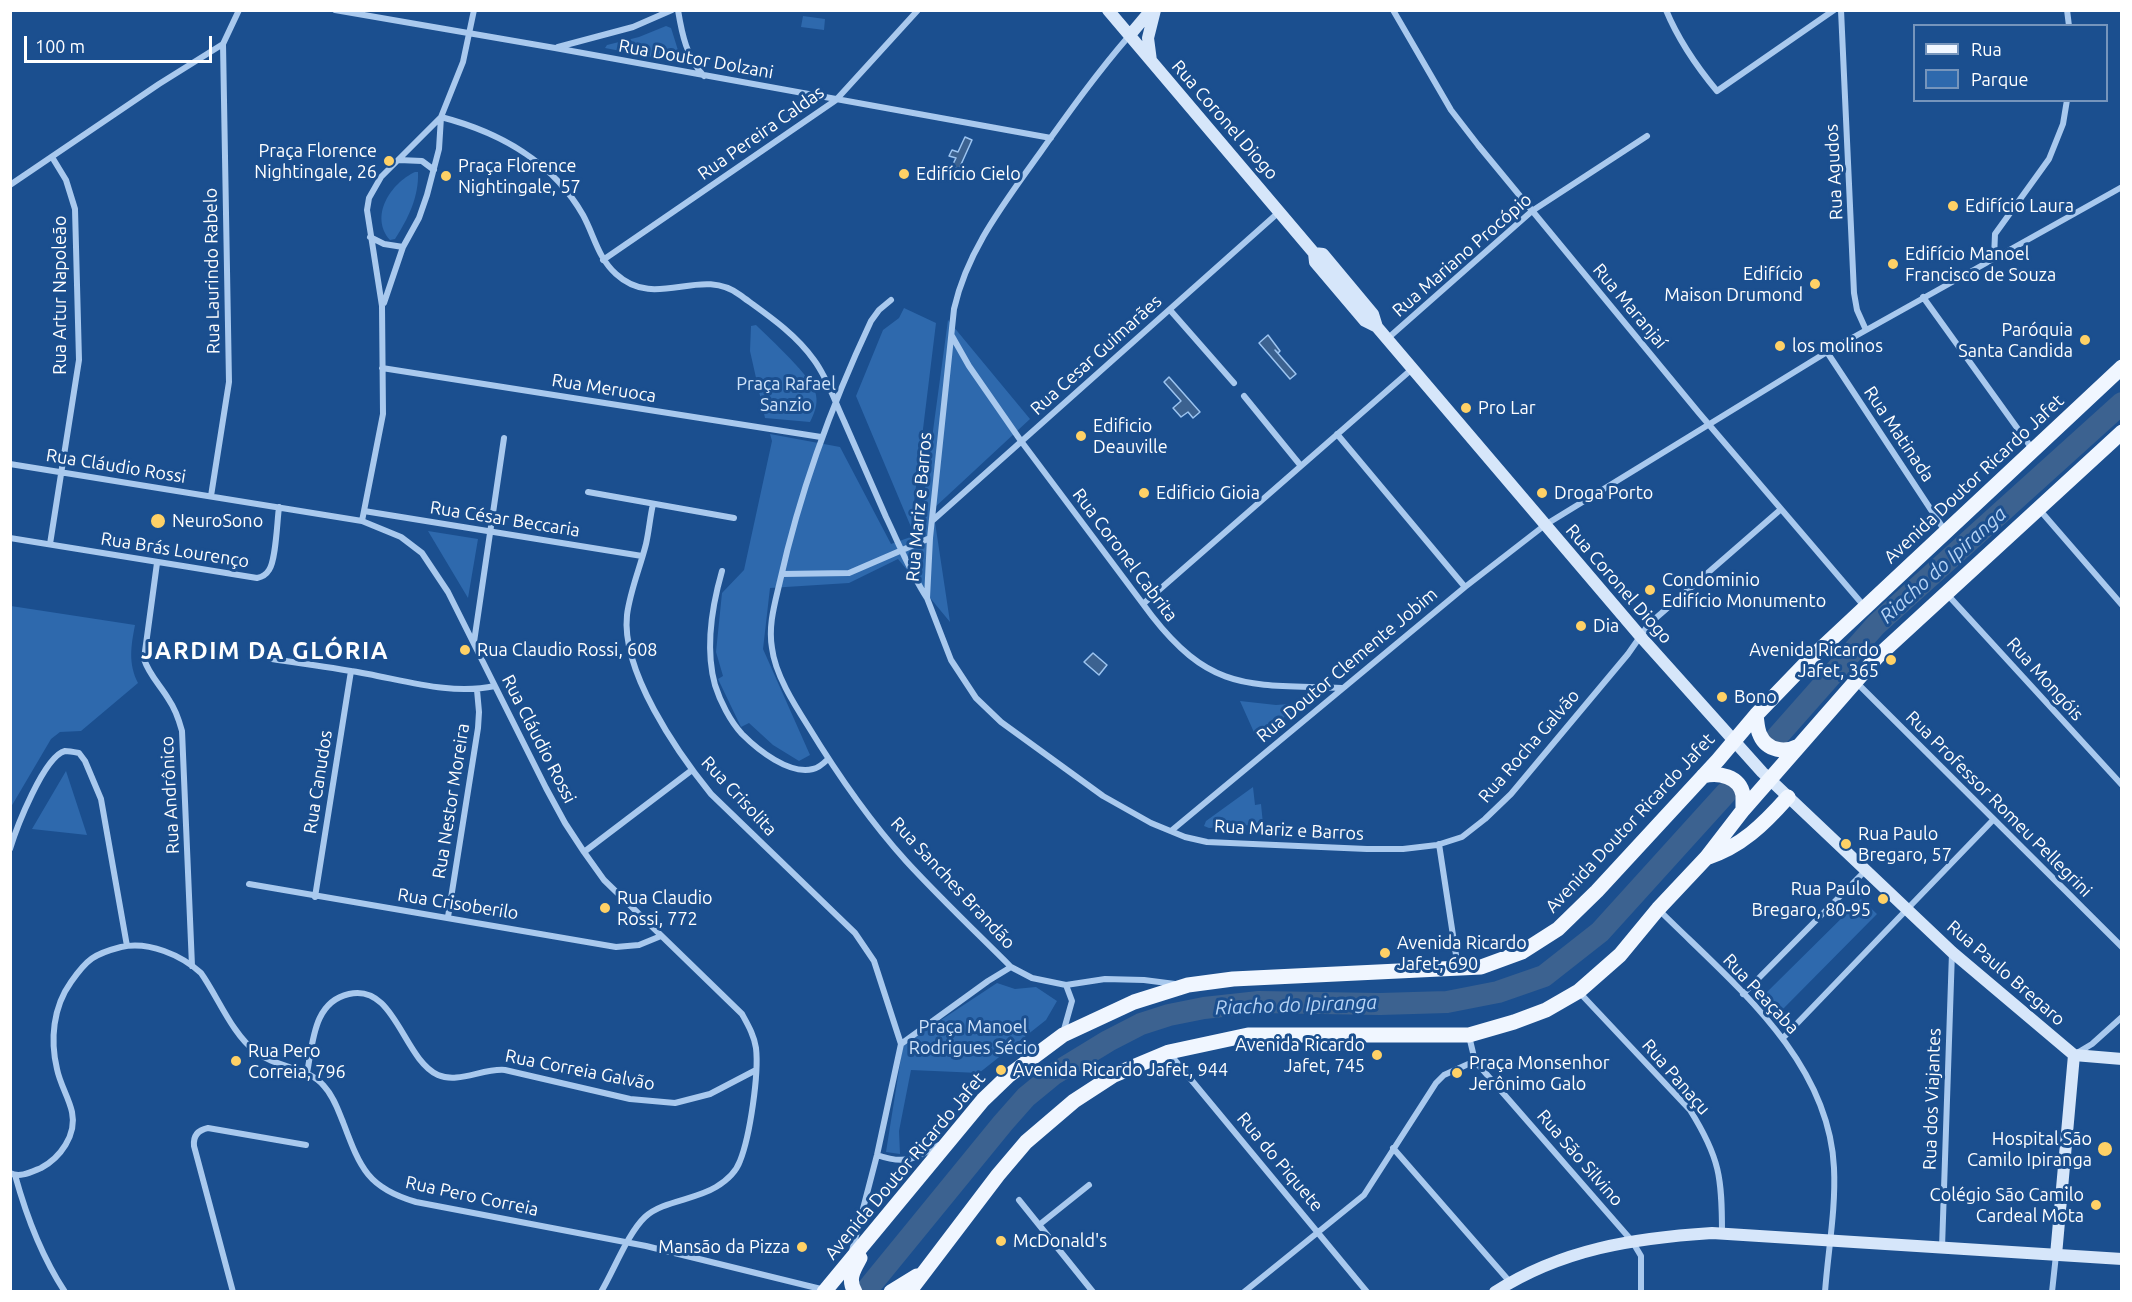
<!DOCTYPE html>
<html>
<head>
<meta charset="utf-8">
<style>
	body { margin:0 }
	#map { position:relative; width:2132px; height:1302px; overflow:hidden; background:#1b4f8f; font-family:Ubuntu,sans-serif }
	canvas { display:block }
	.frame { position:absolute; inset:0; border:12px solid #fff; pointer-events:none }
	.legend { position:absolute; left:1913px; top:24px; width:195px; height:78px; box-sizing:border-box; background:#1b4f8f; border:2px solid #7695bc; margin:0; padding:8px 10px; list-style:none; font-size:18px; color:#fff }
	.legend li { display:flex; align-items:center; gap:12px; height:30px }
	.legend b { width:30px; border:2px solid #7695bc }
	.scale { position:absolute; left:24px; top:36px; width:188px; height:27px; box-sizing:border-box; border:3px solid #fff; border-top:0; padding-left:8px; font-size:18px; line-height:21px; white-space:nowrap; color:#fff; -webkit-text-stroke:4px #1b4f8f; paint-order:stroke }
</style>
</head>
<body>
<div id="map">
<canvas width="2132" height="1302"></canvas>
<div class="frame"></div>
<ul class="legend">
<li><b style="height:8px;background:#f0f6ff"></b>Rua</li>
<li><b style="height:16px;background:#2e69ad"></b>Parque</li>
</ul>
<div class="scale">100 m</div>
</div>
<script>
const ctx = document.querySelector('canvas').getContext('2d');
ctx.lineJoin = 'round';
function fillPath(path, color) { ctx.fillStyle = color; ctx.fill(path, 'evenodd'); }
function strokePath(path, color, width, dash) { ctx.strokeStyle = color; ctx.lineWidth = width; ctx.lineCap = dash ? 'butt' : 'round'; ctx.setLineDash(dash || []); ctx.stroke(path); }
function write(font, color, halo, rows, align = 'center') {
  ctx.font = font + ' Ubuntu,sans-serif'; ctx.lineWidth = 6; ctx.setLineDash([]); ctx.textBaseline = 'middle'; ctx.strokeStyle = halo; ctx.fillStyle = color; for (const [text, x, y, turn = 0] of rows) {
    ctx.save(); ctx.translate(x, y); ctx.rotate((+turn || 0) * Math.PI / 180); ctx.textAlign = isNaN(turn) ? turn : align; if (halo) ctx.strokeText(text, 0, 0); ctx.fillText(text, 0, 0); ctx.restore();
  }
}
fillPath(new Path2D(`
	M 803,16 L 825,19 L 824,30 L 801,27 Z
	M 666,26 L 671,28 L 672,31 L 681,60 L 678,62 L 605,48 L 607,45 L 639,37 Z
	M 415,172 L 418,172 C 419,197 408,219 395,239 L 390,240 C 369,216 391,183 415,172 Z
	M 904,308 L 936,323 L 911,527 L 856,396 L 883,330 L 899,318 Z
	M 948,320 L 1030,419 L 933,509 L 950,622 L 898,559 L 849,583 L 770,588 L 763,649 L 810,755 L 799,761 L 773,745 L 749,723 L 741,727 L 718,679 L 723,676 L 716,652 L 722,593 L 744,570 L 772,441 L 770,434 L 840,447 L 891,544 L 919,534 Z
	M 756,325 C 769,338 814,378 816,395 C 818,405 814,414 810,422 L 765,418 L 750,351 L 751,326 Z
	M 428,531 L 478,539 L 468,598 Z
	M 11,606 L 135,625 C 131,646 128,663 138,683 L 81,731 L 60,732 L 51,739 L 11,807 Z
	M 1240,701 L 1276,705 L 1302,703 L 1257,739 Z
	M 66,771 L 87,835 L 32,829 Z
	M 1253,787 L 1255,805 L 1261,804 L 1263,824 L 1209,828 L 1204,826 L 1206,821 Z
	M 1861,899 L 1877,914 L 1782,1010 L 1766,993 Z
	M 997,983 L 1015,989 L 1036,987 L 1057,1001 L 1046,1020 L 979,1073 L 911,1070 L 899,1131 L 900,1154 L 886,1152 L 903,1045 Z`), '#2e69ad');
const water = new Path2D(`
	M 965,137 L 972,140 L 959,169 L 952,166 L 956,158 L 949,156 L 952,150 L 958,152 Z
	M 1268,335 L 1280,351 L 1278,353 L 1275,350 L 1296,374 L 1290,379 L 1259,343 Z
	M 1169,377 L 1200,412 L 1193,418 L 1188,412 L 1181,417 L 1173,408 L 1181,401 L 1164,382 Z
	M 1093,653 L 1107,665 L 1099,675 L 1084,662 Z`);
fillPath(water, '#3c6290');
strokePath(water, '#9cc4f0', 1.5);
strokePath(new Path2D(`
	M 1776,738 L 1876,625 L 2122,403
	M 865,1292 L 1003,1123 L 1026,1097 L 1054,1074 L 1108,1041 L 1141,1024 L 1169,1015 L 1204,1008 L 1259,1002 L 1380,1004 L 1447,1002 L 1498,992 L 1544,976 L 1600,932 L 1726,793`), '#3c6290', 22);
strokePath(new Path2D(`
	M 335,10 L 555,48 L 1051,138
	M 678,10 C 682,35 687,58 704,76
	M 1393,10 L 1451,110 L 1478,145 L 1699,413 L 1864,606
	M 1666,10 C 1678,39 1697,67 1717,91 L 1834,10
	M 1841,10 L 1854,293 L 1857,310 L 1866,330
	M 2067,10 L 2069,26
	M 1129,36 C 1096,74 1067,115 1037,157 C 1003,205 967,251 954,309 L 930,538 L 927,598 L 951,660 L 976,698 L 1001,722 L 1103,796 L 1151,823 L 1185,837 L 1207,842 L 1367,849 L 1403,849 L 1437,845 L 1462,837 L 1485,819 L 1511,794 L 1628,654 L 1649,624 L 1780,510
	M 558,47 L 633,27 L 672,10
	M 441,117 C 499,132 553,162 583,215 C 594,235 598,258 616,274 C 656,311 700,265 740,295 C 766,314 795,333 814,360 C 828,379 834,400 844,421 C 858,453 872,485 886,517 C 899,544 910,572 927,598
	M 399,160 L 422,161 L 434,170
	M 10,185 L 159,84 L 223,44 L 239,10
	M 370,237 L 384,244 L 403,247
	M 1994,258 L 1995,234 L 2049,159 L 2063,124 L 2067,100
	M 603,260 L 836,100 L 918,10
	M 1923,297 L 2033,450
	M 891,300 L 879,310 L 871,321 C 832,404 800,491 780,581 C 775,603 768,625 772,648 C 775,674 794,704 808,726 C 836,772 869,820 906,861 C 940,898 976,932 1011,967 L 1032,978 L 1066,985 L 1105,979 L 1144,980 L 1175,984
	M 384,303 L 403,247 L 419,218 L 427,195 L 439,149 L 441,117 L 463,62 L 474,10
	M 1170,310 L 1234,383
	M 952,336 L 969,366 L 1021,441 L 1152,616 C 1213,694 1252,684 1342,688
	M 1387,339 L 1532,211 L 1647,136
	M 1827,352 L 1945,531
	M 382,368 L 821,437
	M 1244,396 L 1301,466
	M 1337,434 L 1465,587
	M 10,464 L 362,521 L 401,537 L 422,553 L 448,592 L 546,788 L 565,823 L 584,852 L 604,880 L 742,1014 C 748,1025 754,1035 756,1048 C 759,1074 750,1136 740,1161 C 736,1172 726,1181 716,1187 C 695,1200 662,1201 645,1217 C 628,1233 614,1270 601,1292
	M 588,492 L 734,518
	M 211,496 L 229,382 L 223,44
	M 653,504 C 650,517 649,531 646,544 C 640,568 630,591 627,615 C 621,671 677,752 711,794 L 855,933 L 874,961 L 901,1044
	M 2038,508 L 2122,605
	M 364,511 L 642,556
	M 362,521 L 383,414 L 382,306 L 367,210 L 369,198 L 381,177 L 441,117
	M 932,521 L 1279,212
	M 10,538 L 257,578 C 262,577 266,575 269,570 C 276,560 277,522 279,507
	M 50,544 L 79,360 L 75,209 L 66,180 L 52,157
	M 157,563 L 144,659 C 149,675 161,686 169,700 C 176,710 179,720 182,731 L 192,966
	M 722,571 C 712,606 705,649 715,685 C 720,701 730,721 742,734 C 758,750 789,775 813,769 C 819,768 824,763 828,759
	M 782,574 L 849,573 L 930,538
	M 1946,593 L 2122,785
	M 1143,604 L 1412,369
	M 474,642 L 504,438
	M 272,659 C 304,664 336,668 368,674 C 410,682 453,695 495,686
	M 1856,682 L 2122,947
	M 1171,831 L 1465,587 L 1545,525 L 1827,352 L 2122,187
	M 1439,844 L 1458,968
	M 10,849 C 16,829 44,756 65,751 C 69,751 74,752 79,753 L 85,761 L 101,799 L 127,946
	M 584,852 L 692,770
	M 249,884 L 616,947 L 639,945 L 661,936
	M 315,897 L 351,671
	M 1658,909 C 1730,981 1829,1058 1834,1168 C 1836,1209 1828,1251 1825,1292
	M 448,917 L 478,728 L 479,712 L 477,690
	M 1579,992 L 1690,1110 C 1720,1158 1722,1178 1722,1233
	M 1743,994 L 1865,871
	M 1063,1033 L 1072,1001 L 1066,985
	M 1469,1036 L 1475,1061 L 1632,1241 L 1641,1256 L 1641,1292
	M 1783,1038 L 1993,820
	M 1169,1053 L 1367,1292
	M 2077,1053 L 2092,1044 L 2122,1017
	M 307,1073 C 313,1043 313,1002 349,994 C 395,983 403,1059 438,1075 C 458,1084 483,1068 505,1070 L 630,1099 L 675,1103 L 710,1094 L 756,1070
	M 1393,1148 L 1510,1282
	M 877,1155 C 905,1165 915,1159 939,1145
	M 10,1173 C 20,1178 31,1172 41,1168 C 60,1158 77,1135 72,1112 C 69,1098 60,1084 57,1069 C 50,1040 53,1007 71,982 C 87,959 94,954 121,947 C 149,941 181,955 201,973 C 218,997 232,1034 256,1052 C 276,1068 307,1066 324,1086 C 334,1097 338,1110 343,1122 C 360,1167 367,1188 416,1202 L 646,1246 L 825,1290
	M 15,1175 C 26,1215 42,1257 65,1292
	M 1019,1200 L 1093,1292
	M 1039,1225 L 1089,1185
	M 1942,1248 L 1952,952
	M 852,1251 L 877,1155 L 901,1044 L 988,981 L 1011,967
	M 233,1292 L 194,1146 C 193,1136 198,1130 208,1128 L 306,1145
	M 1244,1292 L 1364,1195 L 1436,1083 L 1444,1075 L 1475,1061
	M 2052,1292 L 2056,1255`), '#a9c9ee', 6);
strokePath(new Path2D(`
	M 1108,10 L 1314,253 L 1315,262 L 1365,321 L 1377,327
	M 1130,35 L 1151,10
	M 1151,61 L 1148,38 L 1155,10
	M 1314,253 L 1323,254 L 1373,314 L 1377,327 L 1641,637 L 1762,772 L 1952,952 L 2074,1055
	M 2074,1055 L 2122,1059
	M 2056,1255 L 2074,1055
	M 1495,1292 C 1562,1249 1634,1238 1712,1233 L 2122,1259`), '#d6e6fa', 12);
strokePath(new Path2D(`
	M 1756,715 C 1757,721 1757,729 1760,735 C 1767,751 1785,753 1799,746
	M 1703,776 C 1718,772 1740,776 1743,795 C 1743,800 1743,805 1743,810
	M 1706,858 C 1741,847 1764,824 1788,797
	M 824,1292 L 983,1100 L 1008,1076 L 1063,1035 L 1134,1002 L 1188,985 L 1233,979 L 1481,967 L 1522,952 L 1558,929 L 1597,891 L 1718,760 L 1756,715 L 1810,659 L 2122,367
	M 855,1292 C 847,1279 854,1269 860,1258
	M 891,1292 L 917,1276
	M 909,1292 L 998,1175 L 1026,1142 L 1074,1101 L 1114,1075 L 1169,1052 L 1248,1035 L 1469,1035 L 1514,1022 L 1546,1010 L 1579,991 L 1620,955 L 1658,909 L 1706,858 L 1743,810 L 1877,657 L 2122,432`), '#f0f6ff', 15);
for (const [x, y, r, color] of [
	[389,161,6,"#ffd166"],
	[904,174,6,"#ffd166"],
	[446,176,6,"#ffd166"],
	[1953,206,6,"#ffd166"],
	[1893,264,6,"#ffd166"],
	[1815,284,6,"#ffd166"],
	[2085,340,6,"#ffd166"],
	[1780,346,6,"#ffd166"],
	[1466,408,6,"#ffd166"],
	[1081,436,6,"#ffd166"],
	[1144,493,6,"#ffd166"],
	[1542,493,6,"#ffd166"],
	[158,521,8,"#ffd166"],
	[1650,590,6,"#ffd166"],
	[1581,626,6,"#ffd166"],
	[465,650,6,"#ffd166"],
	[1891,660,6,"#ffd166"],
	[1722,697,6,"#ffd166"],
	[1846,844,6,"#ffd166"],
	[1883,899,6,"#ffd166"],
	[605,908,6,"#ffd166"],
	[1385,953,6,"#ffd166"],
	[1377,1055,6,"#ffd166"],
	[236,1061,6,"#ffd166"],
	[1001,1070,6,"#ffd166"],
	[1457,1073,6,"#ffd166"],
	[2105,1149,8,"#ffd166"],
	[2096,1205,6,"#ffd166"],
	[1001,1241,6,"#ffd166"],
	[802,1247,6,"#ffd166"]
]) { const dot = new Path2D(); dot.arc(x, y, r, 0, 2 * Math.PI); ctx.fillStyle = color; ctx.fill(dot); strokePath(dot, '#1b4f8f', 2); }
write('18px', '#fff', '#1b4f8f', [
	["Rua Doutor Dolzani",696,59,10],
	["Rua Coronel Diogo",1225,120,49],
	["Rua Pereira Caldas",761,133,-35],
	["Rua Agudos",1834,172,-93],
	["Rua Mariano Procópio",1462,255,-41],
	["Rua Laurindo Rabelo",212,271,-91],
	["Rua Artur Napoleão",60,295,-90],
	["Rua Maranjaí",1630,306,50],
	["Rua Cesar Guimarães",1096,355,-42],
	["Rua Meruoca",604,388,9],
	["Rua Matinada",1899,434,56],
	["Rua Cláudio Rossi",116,466,9],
	["Avenida Doutor Ricardo Jafet",1974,479,-43],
	["Rua Mariz e Barros",919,507,-85],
	["Rua César Beccaria",505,519,9],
	["Rua Brás Lourenço",175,550,9],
	["Rua Coronel Cabrita",1125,555,53],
	["Rua Coronel Diogo",1619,584,49],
	["Rua Doutor Clemente Jobim",1347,665,-40],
	["Rua Mongóis",2045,679,48],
	["Rua Cláudio Rossi",539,739,63],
	["Rua Rocha Galvão",1529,746,-49],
	["Rua Canudos",318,782,-81],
	["Rua Andrônico",170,795,-93],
	["Rua Crisolita",739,796,47],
	["Rua Nestor Moreira",451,801,-81],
	["Rua Professor Romeu Pellegrini",1999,804,45],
	["Avenida Doutor Ricardo Jafet",1630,823,-47],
	["Rua Mariz e Barros",1289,830,3],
	["Rua Sanches Brandão",953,883,47],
	["Rua Crisoberilo",458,904,9],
	["Rua Paulo Bregaro",2006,973,41],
	["Rua Peaçaba",1761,994,47],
	["Rua Correia Galvão",580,1070,11],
	["Rua Panaçu",1676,1077,49],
	["Rua dos Viajantes",1932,1099,-88],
	["Rua São Silvino",1580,1158,49],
	["Rua do Piquete",1280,1162,50],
	["Avenida Doutor Ricardo Jafet",905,1166,-50],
	["Rua Pero Correia",472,1196,12]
]);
write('18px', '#fff', '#1b4f8f', [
	["Praça Florence",377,151,"right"],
	["Nightingale, 26",377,172,"right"],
	["Praça Florence",458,166],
	["Nightingale, 57",458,187],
	["Edifício Cielo",916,174],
	["Edifício Laura",1965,206],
	["Edifício Manoel",1905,254],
	["Francisco de Souza",1905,275],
	["Edifício",1803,274,"right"],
	["Maison Drumond",1803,295,"right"],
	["Paróquia",2073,330,"right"],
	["Santa Candida",2073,351,"right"],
	["los molinos",1792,346],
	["Pro Lar",1478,408],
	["Edificio",1093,426],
	["Deauville",1093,447],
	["Edificio Gioia",1156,493],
	["Droga Porto",1554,493],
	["NeuroSono",172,521],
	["Condominio",1662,580],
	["Edifício Monumento",1662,601],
	["Dia",1593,626],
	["Rua Claudio Rossi, 608",477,650],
	["Avenida Ricardo",1879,650,"right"],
	["Jafet, 365",1879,671,"right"],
	["Bono",1734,697],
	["Rua Paulo",1858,834],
	["Bregaro, 57",1858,855],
	["Rua Paulo",1871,889,"right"],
	["Bregaro, 80-95",1871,910,"right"],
	["Rua Claudio",617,898],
	["Rossi, 772",617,919],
	["Avenida Ricardo",1397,943],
	["Jafet, 690",1397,964],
	["Avenida Ricardo",1365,1045,"right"],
	["Jafet, 745",1365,1066,"right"],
	["Rua Pero",248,1051],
	["Correia, 796",248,1072],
	["Praça Monsenhor",1469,1063],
	["Jerônimo Galo",1469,1084],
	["Avenida Ricardo Jafet, 944",1013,1070],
	["Hospital São",2092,1139,"right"],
	["Camilo Ipiranga",2092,1160,"right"],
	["Colégio São Camilo",2084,1195,"right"],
	["Cardeal Mota",2084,1216,"right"],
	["McDonald's",1013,1241],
	["Mansão da Pizza",790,1247,"right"]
], 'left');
write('18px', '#cfe3fa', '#1b4f8f', [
	["Praça Rafael",786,384],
	["Sanzio",786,405],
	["Praça Manoel",973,1027],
	["Rodrigues Sécio",973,1048]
]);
write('italic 20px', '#b5d3f5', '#1b4f8f', [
	["Riacho do Ipiranga",1943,565,-42],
	["Riacho do Ipiranga",1296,1005,-2]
]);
ctx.letterSpacing = '1.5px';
write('bold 24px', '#fff', '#1b4f8f', [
	["JARDIM DA GLÓRIA",265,651]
]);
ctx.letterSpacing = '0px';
</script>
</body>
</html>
